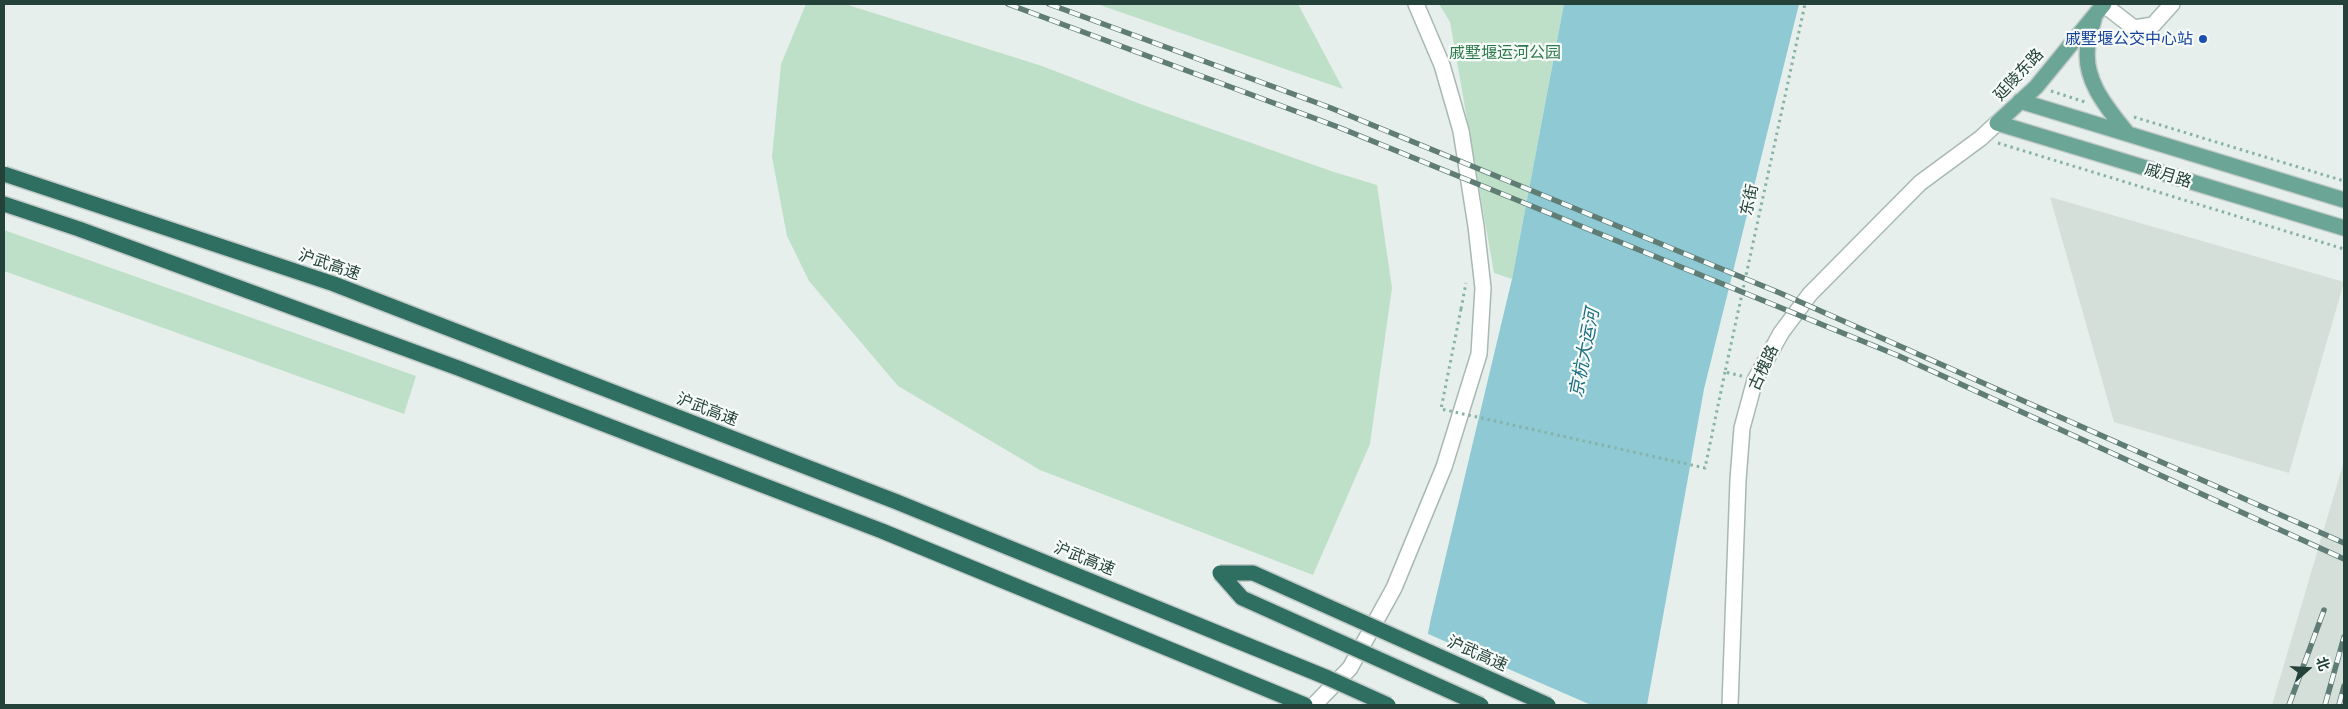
<!DOCTYPE html>
<html>
<head>
<meta charset="utf-8">
<style>
	body { margin:0 }
	#map { position:relative; width:2348px; height:709px; overflow:hidden; background:#e6efeb; font-family:Karla,"Noto Sans SC",sans-serif }
	canvas { display:block }
	.frame { position:absolute; inset:0; border:5px solid #24423a; pointer-events:none }
	.north { position:absolute; left:2283px; top:644px; width:50px; height:50px; -webkit-text-stroke:4px #f7fbf9; paint-order:stroke; rotate:71deg; font-size:14px; font-weight:700; line-height:20px; text-align:center; color:#24423a }
	.north::after { content:''; display:block; margin:auto; width:18px; height:22px; background:#24423a; clip-path:polygon(50% 0,100% 100%,50% 72%,0 100%) }
</style>
</head>
<body>
<div id="map">
<canvas width="2348" height="709"></canvas>
<div class="frame"></div>
<div class="north">北</div>
</div>
<script>
const ctx = document.querySelector('canvas').getContext('2d');
ctx.lineJoin = 'round';
function fillPath(path, color) { ctx.fillStyle = color; ctx.fill(path, 'evenodd'); }
function strokePath(path, color, width, dash) { ctx.strokeStyle = color; ctx.lineWidth = width; ctx.lineCap = dash ? 'butt' : 'round'; ctx.setLineDash(dash || []); ctx.stroke(path); }
function write(font, color, halo, rows, align = 'center') {
  ctx.font = font + ' Karla,"Noto Sans SC",sans-serif'; ctx.lineWidth = 4.5; ctx.setLineDash([]); ctx.textBaseline = 'middle'; ctx.strokeStyle = halo; ctx.fillStyle = color; for (const [text, x, y, turn = 0] of rows) {
    ctx.save(); ctx.translate(x, y); ctx.rotate((+turn || 0) * Math.PI / 180); ctx.textAlign = isNaN(turn) ? turn : align; if (halo) ctx.strokeText(text, 0, 0); ctx.fillText(text, 0, 0); ctx.restore();
  }
}
fillPath(new Path2D(`
	M 2050,197 L 2344,282 L 2289,473 L 2114,422 Z
	M 2344,461 L 2344,705 L 2272,705 Z`), '#d4dfda');
fillPath(new Path2D(`
	M 806,4 L 845,4 L 1042,66 L 1143,105 L 1334,172 L 1377,185 L 1392,288 L 1370,444 L 1313,575 L 1040,470 L 898,386 L 809,281 L 787,236 L 772,157 L 781,64 Z
	M 1097,4 L 1298,4 L 1343,89 Z
	M 1439,4 L 1564,4 L 1512,279 L 1494,273 L 1450,22 Z
	M 4,230 L 416,376 L 404,414 L 4,271 Z`), '#bfe0c8');
fillPath(new Path2D(`
	M 1564,4 L 1799,4 L 1704,389 L 1647,705 L 1414,705 L 1431,618 L 1512,279 Z`), '#8ec9d4');
fillPath(new Path2D(`
	M 1426,633 L 1591,705 L 1412,705 Z`), '#e6efeb');
const minor = new Path2D(`
	M 2103,4 L 2134,28 L 2153,25 L 2172,4
	M 1314,705 L 1350,668 L 1394,588 L 1444,467 L 1479,354 L 1483,288 L 1476,226 L 1461,131 L 1442,65 L 1416,4
	M 1730,705 L 1738,480 L 1742,428 L 1755,380 L 1781,333 L 1810,294 L 1920,183 L 1981,138 L 1997,123`);
const major = new Path2D(`
	M 2104,4 L 2036,87 L 1997,123 L 2344,228
	M 2094,19 C 2092,27 2089,36 2088,45 C 2082,80 2108,109 2128,134
	M 2020,101 L 2344,200`);
const highway = new Path2D(`
	M 4,204 L 79,229 L 458,368 L 882,531 L 1305,705`);
strokePath(minor, '#a8b8b2', 18);
strokePath(major, '#c2cac8', 18);
strokePath(highway, '#c2cac8', 18);
strokePath(new Path2D(`
	M 2051,91 L 2085,102
	M 2134,117 L 2344,181
	M 1998,143 L 2344,249
	M 1461,309 L 1466,283
	M 1742,376 L 1725,372 L 1805,4`), '#86b3a5', 3, [2.5, 4]);
strokePath(minor, '#fff', 15);
strokePath(major, '#6aa596', 15);
strokePath(highway, '#2f6f62', 15);
const rail = new Path2D(`
	M 1008,4 L 1338,127 L 1899,356 L 2344,559
	M 1049,4 L 1331,108 L 1780,293 L 2344,543
	M 2289,705 L 2324,610
	M 2325,705 L 2344,637
	M 2339,705 L 2344,686`);
strokePath(rail, '#5f7d75', 5.5);
strokePath(rail, '#f7fbf9', 4, [11]);
const highwayBridge = new Path2D(`
	M 4,174 L 334,284 L 897,502 L 1328,678 L 1388,705
	M 1220,573 L 1253,573 L 1548,705
	M 1220,573 L 1242,598 L 1481,705`);
strokePath(highwayBridge, '#c2cac8', 18, []);
strokePath(new Path2D(`
	M 1461,309 L 1441,409 L 1705,468 L 1725,372`), '#86b3a5', 3, [2.5, 4]);
strokePath(highwayBridge, '#2f6f62', 15);
for (const [x, y, r, color] of [
	[2203,39,5,"#1a4fb4"]
]) { const dot = new Path2D(); dot.arc(x, y, r, 0, 2 * Math.PI); ctx.fillStyle = color; ctx.fill(dot); strokePath(dot, '#f7fbf9', 2); }
write('16px', '#164399', '#f7fbf9', [
	["戚墅堰公交中心站",2193,39]
], 'right');
write('16px', '#2d7a4b', '#f7fbf9', [
	["戚墅堰运河公园",1505,53]
]);
write('16px', '#24423a', '#f7fbf9', [
	["延陵东路",2019,75,-47],
	["戚月路",2168,176,17],
	["东街",1750,200,-78],
	["沪武高速",329,265,19],
	["古槐路",1764,368,-65],
	["沪武高速",707,410,21],
	["沪武高速",1084,559,22],
	["沪武高速",1477,654,24]
]);
write('italic 18px', '#1c6f80', '#f7fbf9', [
	["京杭大运河",1585,353,-79]
]);
</script>
</body>
</html>
